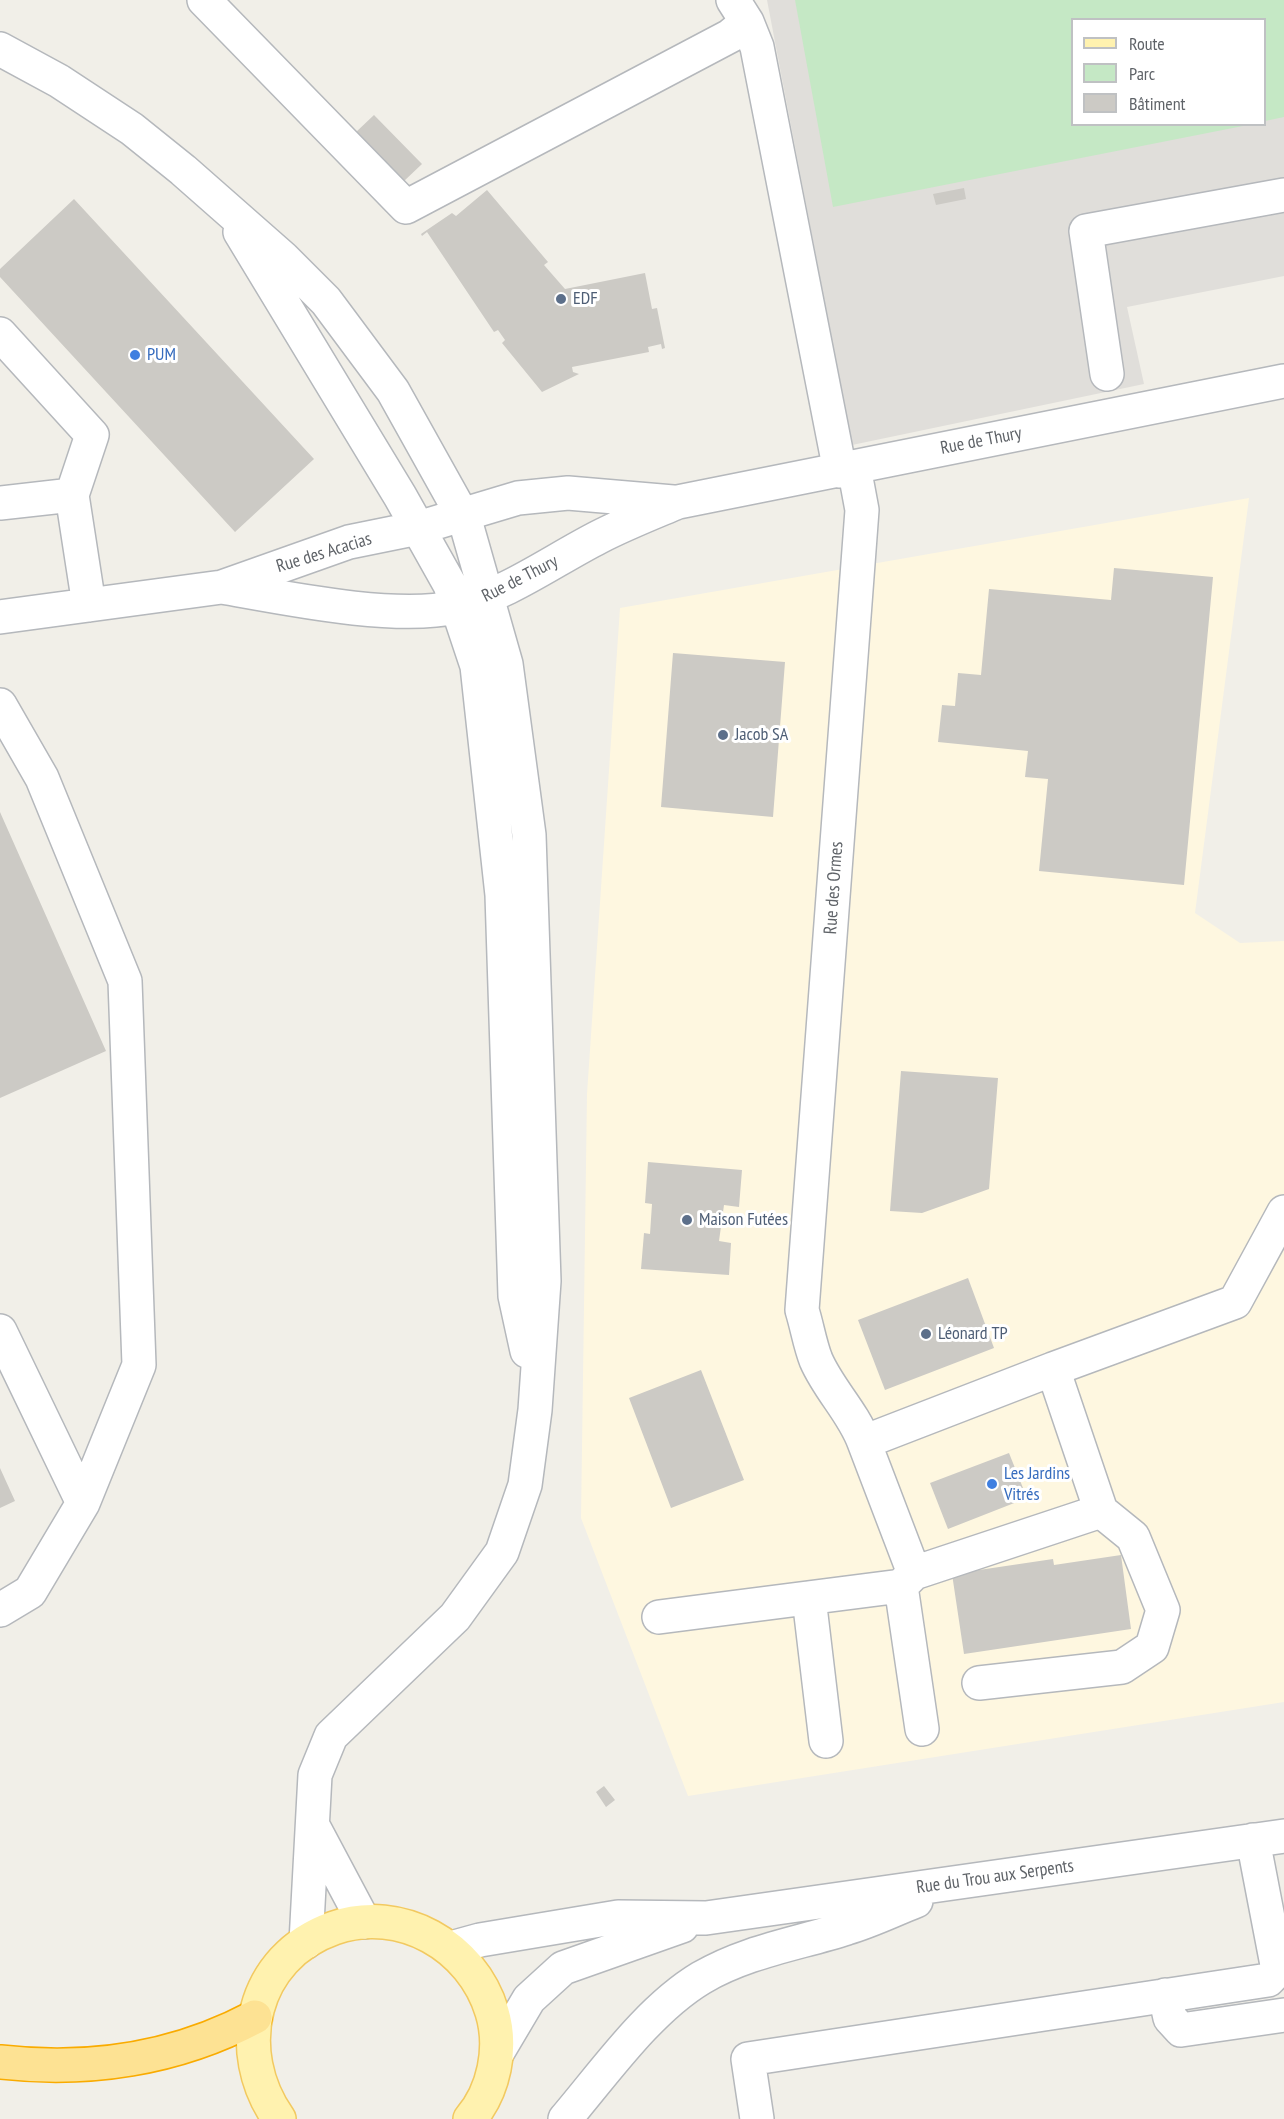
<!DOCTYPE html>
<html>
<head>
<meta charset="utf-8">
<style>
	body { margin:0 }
	#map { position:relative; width:1284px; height:2119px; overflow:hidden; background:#f1efe8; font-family:"PT Sans Narrow",sans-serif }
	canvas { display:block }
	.legend { position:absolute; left:1071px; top:18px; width:195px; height:108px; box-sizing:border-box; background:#fff; border:2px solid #bfc1c3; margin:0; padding:8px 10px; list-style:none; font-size:18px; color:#5f6368 }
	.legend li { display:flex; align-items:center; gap:12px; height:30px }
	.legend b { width:30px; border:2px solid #bfc1c3 }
</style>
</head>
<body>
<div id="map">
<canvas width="1284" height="2119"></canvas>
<ul class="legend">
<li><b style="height:8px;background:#fff2af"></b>Route</li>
<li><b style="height:16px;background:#c5e8c5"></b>Parc</li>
<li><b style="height:16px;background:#cccac5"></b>Bâtiment</li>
</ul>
</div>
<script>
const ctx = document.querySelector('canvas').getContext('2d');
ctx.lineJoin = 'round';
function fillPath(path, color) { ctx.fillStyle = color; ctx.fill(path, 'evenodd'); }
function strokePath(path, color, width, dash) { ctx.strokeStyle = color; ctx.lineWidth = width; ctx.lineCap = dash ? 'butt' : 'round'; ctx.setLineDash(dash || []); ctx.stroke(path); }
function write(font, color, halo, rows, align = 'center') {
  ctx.font = font + ' "PT Sans Narrow",sans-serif'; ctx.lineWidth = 6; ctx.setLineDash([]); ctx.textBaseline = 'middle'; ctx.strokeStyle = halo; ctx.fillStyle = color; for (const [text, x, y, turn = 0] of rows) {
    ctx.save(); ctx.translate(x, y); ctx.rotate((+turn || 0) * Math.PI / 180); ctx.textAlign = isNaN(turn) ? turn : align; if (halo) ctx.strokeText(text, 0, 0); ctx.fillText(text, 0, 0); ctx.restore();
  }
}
fillPath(new Path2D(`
	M 1249,498 L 1195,913 L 1240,943 L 1284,941 L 1284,1702 L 688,1796 L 581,1518 L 587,1094 L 620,608 Z`), '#fef7e0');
fillPath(new Path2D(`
	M 767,0 L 1284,0 L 1284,276 L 1127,307 L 1144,384 L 852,445 ZM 1072,20 L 1264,20 L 1264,124 L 1072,124 Z`), '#e0deda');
fillPath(new Path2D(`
	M 795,0 L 1284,0 L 1284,117 L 1265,121 L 1264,20 L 1072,20 L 1072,124 L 1248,125 L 833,207 Z`), '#c5e8c5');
fillPath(new Path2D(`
	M 374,115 L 422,164 L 403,182 L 355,133 Z
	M 964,188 L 966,199 L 936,205 L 933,194 Z
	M 487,190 L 548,262 L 544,265 L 565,289 L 645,273 L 652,309 L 657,308 L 665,348 L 662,349 L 661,344 L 648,347 L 649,352 L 572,367 L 573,372 L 579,374 L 542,392 L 502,343 L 505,340 L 498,330 L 494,332 L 427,232 L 422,236 L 421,234 L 452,213 L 456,216 Z
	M 74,199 L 314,459 L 235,532 L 0,277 L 0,269 Z
	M 1114,568 L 1213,577 L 1184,885 L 1039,871 L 1048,779 L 1025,777 L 1028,751 L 938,742 L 942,705 L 955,706 L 958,673 L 981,675 L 989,589 L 1111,600 Z
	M 673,653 L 785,662 L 773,817 L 661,807 Z
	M 0,812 L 106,1051 L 0,1098 Z
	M 901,1071 L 998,1078 L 989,1189 L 922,1213 L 890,1211 Z
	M 648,1162 L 742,1170 L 739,1207 L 724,1205 L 719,1241 L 731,1243 L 729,1275 L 641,1269 L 644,1233 L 650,1234 L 652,1204 L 645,1203 Z
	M 968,1278 L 994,1348 L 885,1390 L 858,1320 Z
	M 701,1370 L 744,1480 L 671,1508 L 629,1398 Z
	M 1009,1453 L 1027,1498 L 948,1529 L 930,1483 Z
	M 0,1468 L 15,1501 L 0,1508 Z
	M 1121,1555 L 1131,1629 L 964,1654 L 952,1574 L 1053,1559 L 1054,1565 Z
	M 604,1786 L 615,1800 L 606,1807 L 596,1792 Z`), '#cccac5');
const minor = new Path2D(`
	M 204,0 L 406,207 L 730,36 L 747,22
	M 733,0 L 747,22 L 757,47 L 840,471
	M 0,49 L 59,81 L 132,129 L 183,170 L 283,258 L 326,301 L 393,391 L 465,520 L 506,664 L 529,835 L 544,1281 L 535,1410 L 525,1485 L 502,1552 L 455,1617 L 331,1736 L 315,1775 L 306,1942
	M 240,232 L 400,496 L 450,585 L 477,666 L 502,895 L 515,1296 L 527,1351
	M 0,334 L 92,435 L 72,495 L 89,605
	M 1107,374 L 1086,231 L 1284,195
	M 854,467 L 862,510 L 802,1310 C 807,1326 810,1345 816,1360 C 829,1390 853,1412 864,1442 L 914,1573 L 1101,1511 L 1053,1369 L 864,1442
	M 0,503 L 72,495
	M 222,587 C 285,598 395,621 456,607 C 508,594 552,561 599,537 C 624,524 652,513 678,502 L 1284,381
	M 0,617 L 222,587 L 349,542 L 418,528 L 518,498 L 568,493 L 673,502
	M 0,705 L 42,778 L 125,981 L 139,1365 L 83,1503 L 30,1592 L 0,1610
	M 0,1331 L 83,1503
	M 1053,1369 L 1235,1302 L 1284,1212
	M 901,1586 L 922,1729
	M 809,1598 L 826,1741
	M 659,1617 L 901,1586 L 914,1573
	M 979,1683 L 1122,1667 L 1152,1647 L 1163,1610 L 1133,1537 L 1101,1511
	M 313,1826 L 364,1922
	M 451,1948 L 480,1940 L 618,1917 L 706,1918 L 1284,1836
	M 1165,1995 L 1170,2018 L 1181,2030 L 1284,2015
	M 497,2053 L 529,1999 L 563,1968 L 682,1926
	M 565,2119 C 605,2072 648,2010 701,1978 C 747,1951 797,1944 847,1928 C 871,1921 893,1910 916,1901
	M 757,2119 L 748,2059 L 1268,1980 L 1278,1970 L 1253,1840`);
const major = new Path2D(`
	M 279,2119 C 231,2051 251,1957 334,1928 C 401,1905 472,1946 492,2012 C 503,2048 494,2091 470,2119`);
const highway = new Path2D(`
	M 0,2062 C 88,2072 176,2059 255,2017`);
strokePath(minor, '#b5b8bc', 36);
strokePath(major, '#f2c960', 36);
strokePath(highway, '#f9ab00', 36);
strokePath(minor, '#fff', 33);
strokePath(major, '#fff2af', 33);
strokePath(highway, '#fde293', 33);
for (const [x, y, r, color] of [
	[561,299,6,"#5c6f8a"],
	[135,355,6,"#3f7fe0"],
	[723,735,6,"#5c6f8a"],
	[687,1220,6,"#5c6f8a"],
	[926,1334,6,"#5c6f8a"],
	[992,1484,6,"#3f7fe0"]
]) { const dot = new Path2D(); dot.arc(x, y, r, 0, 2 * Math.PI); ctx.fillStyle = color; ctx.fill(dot); strokePath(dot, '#fff', 2); }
write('18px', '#4e5e75', '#fff', [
	["EDF",573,299],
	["Jacob SA",735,735],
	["Maison Futées",699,1220],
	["Léonard TP",938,1334]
], 'left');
write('18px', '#366cbe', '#fff', [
	["PUM",147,355],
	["Les Jardins",1004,1474],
	["Vitrés",1004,1495]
], 'left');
write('18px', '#5f6368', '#fff', [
	["Rue de Thury",981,441,-11],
	["Rue des Acacias",324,553,-17],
	["Rue de Thury",520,579,-27],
	["Rue des Ormes",834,888,-86],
	["Rue du Trou aux Serpents",995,1877,-8]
]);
</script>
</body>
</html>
